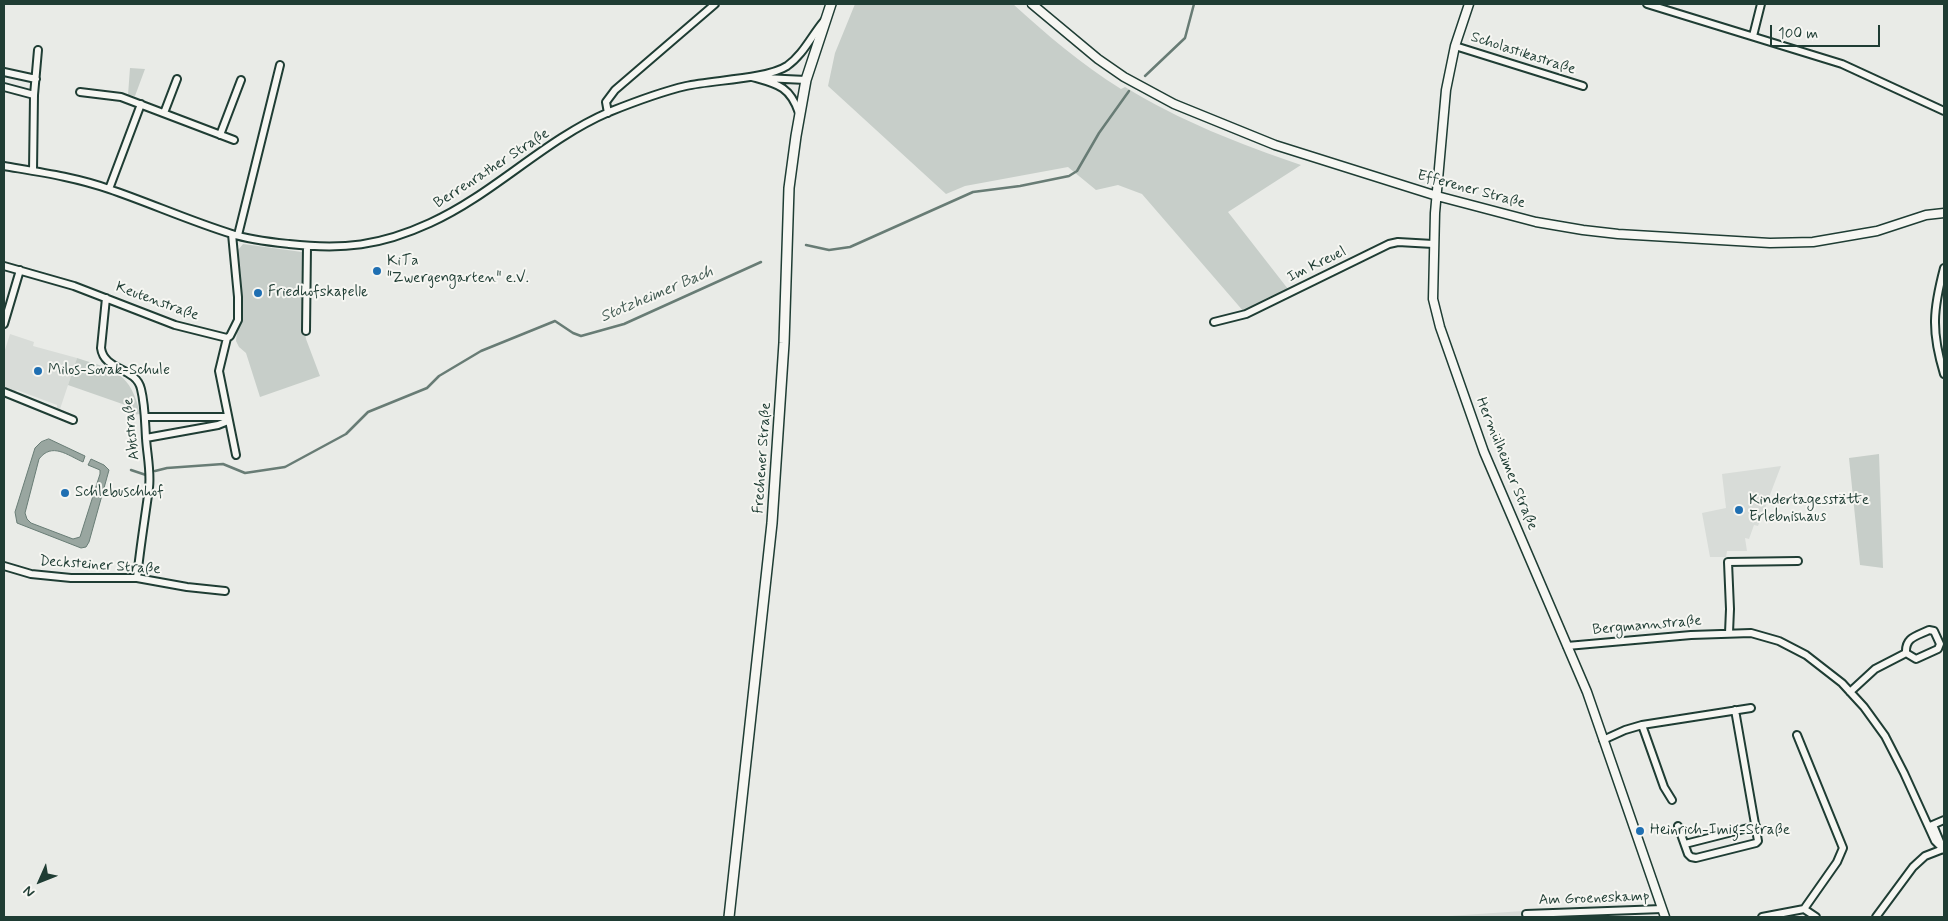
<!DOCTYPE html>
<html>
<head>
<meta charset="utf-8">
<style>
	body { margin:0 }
	#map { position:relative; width:1948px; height:921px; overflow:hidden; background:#e9ebe7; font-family:Mynerve,sans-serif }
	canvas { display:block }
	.frame { position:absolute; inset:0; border:5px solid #1f3d34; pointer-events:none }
	.north { position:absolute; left:15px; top:856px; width:50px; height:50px; -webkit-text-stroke:4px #f6f6f2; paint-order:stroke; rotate:226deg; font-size:14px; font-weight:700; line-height:20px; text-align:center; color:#1f3d34 }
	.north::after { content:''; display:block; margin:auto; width:18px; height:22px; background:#1f3d34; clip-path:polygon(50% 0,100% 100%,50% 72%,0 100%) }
	.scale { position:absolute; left:1770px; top:25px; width:110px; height:22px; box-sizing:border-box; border:2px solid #1f3d34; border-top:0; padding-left:6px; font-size:15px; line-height:18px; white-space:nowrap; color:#1f3d34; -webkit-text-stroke:4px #f6f6f2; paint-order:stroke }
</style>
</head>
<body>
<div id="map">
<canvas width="1948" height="921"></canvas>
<div class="frame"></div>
<div class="north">N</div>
<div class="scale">100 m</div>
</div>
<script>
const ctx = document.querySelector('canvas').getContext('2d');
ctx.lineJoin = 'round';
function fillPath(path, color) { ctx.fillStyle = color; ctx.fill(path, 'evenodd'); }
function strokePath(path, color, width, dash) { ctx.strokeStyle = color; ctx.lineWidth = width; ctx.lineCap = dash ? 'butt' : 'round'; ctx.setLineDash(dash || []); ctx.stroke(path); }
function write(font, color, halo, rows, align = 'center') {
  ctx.font = font + ' Mynerve,sans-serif'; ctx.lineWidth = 4; ctx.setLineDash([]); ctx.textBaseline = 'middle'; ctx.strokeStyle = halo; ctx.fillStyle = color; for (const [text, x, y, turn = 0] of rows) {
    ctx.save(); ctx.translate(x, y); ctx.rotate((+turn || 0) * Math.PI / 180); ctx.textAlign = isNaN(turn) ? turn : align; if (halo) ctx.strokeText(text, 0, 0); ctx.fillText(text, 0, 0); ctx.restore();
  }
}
fillPath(new Path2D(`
	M 10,334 L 34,342 L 33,346 L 77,358 L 60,409 L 57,408 L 57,405 L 17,390 L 14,392 L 4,388 L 4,353 Z
	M 1781,466 L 1758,526 L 1754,525 L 1749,539 L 1745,538 L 1747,551 L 1727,551 L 1726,557 L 1710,557 L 1702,513 L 1726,508 L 1722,474 Z
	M 1523,911 L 1523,917 L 1434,917 Z`), '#d8dcd8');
fillPath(new Path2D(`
	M 855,4 L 1013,4 C 1047,35 1081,64 1121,89 L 1125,87 C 1180,121 1240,144 1301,165 L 1228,212 L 1288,289 L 1244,312 L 1142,194 L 1118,185 L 1096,190 L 1068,167 L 965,186 L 946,194 L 828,86 L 835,53 Z
	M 130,68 L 145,69 L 135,96 L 128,95 Z
	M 243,244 L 302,252 L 304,328 L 306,339 L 320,376 L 260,397 L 246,353 L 239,347 L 236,341 L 237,332 L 243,319 L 237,268 L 238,250 Z
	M 77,358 C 115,370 131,373 140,414 L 132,415 L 131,407 L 68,385 Z
	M 1879,454 L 1883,568 L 1860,565 L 1849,458 Z`), '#c7cec9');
const water = new Path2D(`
	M 49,439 L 85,456 L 83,462 C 67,455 52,442 39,459 L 25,513 L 27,519 L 31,523 L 73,539 L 80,537 L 100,474 L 100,470 L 88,465 L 91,459 L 104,465 L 109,470 L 89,542 L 86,547 L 81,548 L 17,523 L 15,512 L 35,448 L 41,442 Z`);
fillPath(water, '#99a6a0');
strokePath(water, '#687c75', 1);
strokePath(new Path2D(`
	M 1145,76 L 1185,38 L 1194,4
	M 806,245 L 829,250 L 850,247 L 973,192 L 1020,186 L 1069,176 L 1077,171 L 1099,133 L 1129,91
	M 131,470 L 146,475
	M 155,471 L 167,468 L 223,464 L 245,473 L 285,467 L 346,434 L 368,412 L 427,388 L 439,376 L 481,351 L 555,321 L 573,333 L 581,336 L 624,324 L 761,262`), '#687c75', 2.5);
const minor = new Path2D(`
	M 1647,4 L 1842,64 L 1944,111
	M 1753,36 L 1761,4
	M 1455,46 L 1583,86
	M 4,72 L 36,79
	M 752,77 C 777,84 790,86 799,113
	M 764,78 L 806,80
	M 4,87 L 34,95
	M 80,92 L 121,97 L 234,140
	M 164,113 L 177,79
	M 608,113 L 606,102 L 615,90 L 715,4
	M 220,135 L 241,80
	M 4,166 C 39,172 75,177 109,189 C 150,203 190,221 232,234 C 250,240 270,242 289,244 C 343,250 380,246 430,223 C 494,194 544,140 609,112 C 634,102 660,92 686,86 C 712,80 767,79 787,66 C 803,55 812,35 824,21
	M 33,171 L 34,95 L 38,50
	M 109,189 L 141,104
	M 238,235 L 280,65
	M 4,266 L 74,286 L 175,325 L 227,338 L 230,336 L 238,320 L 238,297 L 232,234
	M 1944,268 C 1933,310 1931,331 1944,374
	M 106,298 L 101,348 C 104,371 136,367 141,389 C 145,405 145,422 146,438 C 147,455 151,471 149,488 C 145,518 140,548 137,578
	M 1214,322 L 1246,314 L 1389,244 L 1398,242 L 1433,244
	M 4,324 L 20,270
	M 306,331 L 307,246
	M 227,338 L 219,371 L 236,455
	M 4,392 L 73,420
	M 145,417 L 227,417
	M 146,438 L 218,425 L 228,421
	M 4,566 L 31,574 L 71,578 L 137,578 L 187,587 L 225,591
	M 1929,630 L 1934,631 L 1940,644 L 1938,649 L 1916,659 L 1906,653 C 1905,637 1917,636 1929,630 Z
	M 1729,633 L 1730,609 L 1728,562 L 1798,561
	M 1567,646 L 1691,635 L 1751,633 L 1779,641 L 1806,655 L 1842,683 L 1864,707 L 1885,736 L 1904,773 L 1935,841 L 1944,850
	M 1850,692 L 1875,669 L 1906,653
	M 1642,725 L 1664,787 L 1672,800
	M 1797,735 L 1843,848 L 1837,862 L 1804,909
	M 1603,740 L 1625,730 L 1642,725 L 1751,708
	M 1678,826 L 1688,854 L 1691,857 L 1696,858 L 1756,843 L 1758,841 L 1735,710
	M 1930,826 L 1944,820
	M 1685,844 L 1756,826
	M 1526,914 L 1662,909
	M 1762,917 L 1804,909 L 1816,917
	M 1876,917 L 1913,867 L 1925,856 L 1943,849 L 1933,825`);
const tertiary = new Path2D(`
	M 1032,4 L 1098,59 L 1124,77 L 1174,104 L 1275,145 L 1437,196 L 1536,222 L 1583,230 L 1618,234 L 1770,243 L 1813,242 L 1877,231 L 1926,215 L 1944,213
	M 1469,4 L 1455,46 L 1446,90 L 1435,213 L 1433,299 L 1440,327 L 1484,452 L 1587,692 L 1665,917`);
const secondary = new Path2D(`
	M 729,917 L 772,523 L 784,343 L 789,188 L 796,136 L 806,80 L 831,4`);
strokePath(minor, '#1f3d34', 10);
strokePath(tertiary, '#1f3d34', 11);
strokePath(secondary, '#1f3d34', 12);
strokePath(minor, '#f6f6f2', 6);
strokePath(tertiary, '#f6f6f2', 8);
strokePath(secondary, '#f6f6f2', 9);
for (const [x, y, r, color] of [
	[377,271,5,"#1f6fb2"],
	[258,293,5,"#1f6fb2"],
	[38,371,5,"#1f6fb2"],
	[65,493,5,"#1f6fb2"],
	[1739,510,5,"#1f6fb2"],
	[1640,831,5,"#1f6fb2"]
]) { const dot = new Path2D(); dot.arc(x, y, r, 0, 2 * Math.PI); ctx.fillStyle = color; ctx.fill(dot); strokePath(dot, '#f6f6f2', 2); }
write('15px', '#1f3d34', '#f6f6f2', [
	["Scholastikastraße",1523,54,18],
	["Berrenrather Straße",492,169,-33],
	["Efferener Straße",1471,190,15],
	["Im Kreuel",1317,265,-26],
	["Keutenstraße",157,302,20],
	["Abtstraße",132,429,-96],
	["Frechener Straße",763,458,-86],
	["Hermülheimer Straße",1506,464,68],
	["Decksteiner Straße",100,566,4],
	["Bergmannstraße",1647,626,-5],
	["Am Groeneskamp",1594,899,-2]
]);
write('15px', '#1f3d34', '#f6f6f2', [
	["KiTa",387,262],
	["\"Zwergengarten\" e.V.",387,279],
	["Friedhofskapelle",268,293],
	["Milos-Sovak-Schule",48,371],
	["Schlebuschhof",75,493],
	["Kindertagesstätte",1749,501],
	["Erlebnishaus",1749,518],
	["Heinrich-Imig-Straße",1650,831]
], 'left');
write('italic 16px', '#445c54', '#f6f6f2', [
	["Stotzheimer Bach",657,295,-23]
]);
</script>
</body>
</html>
